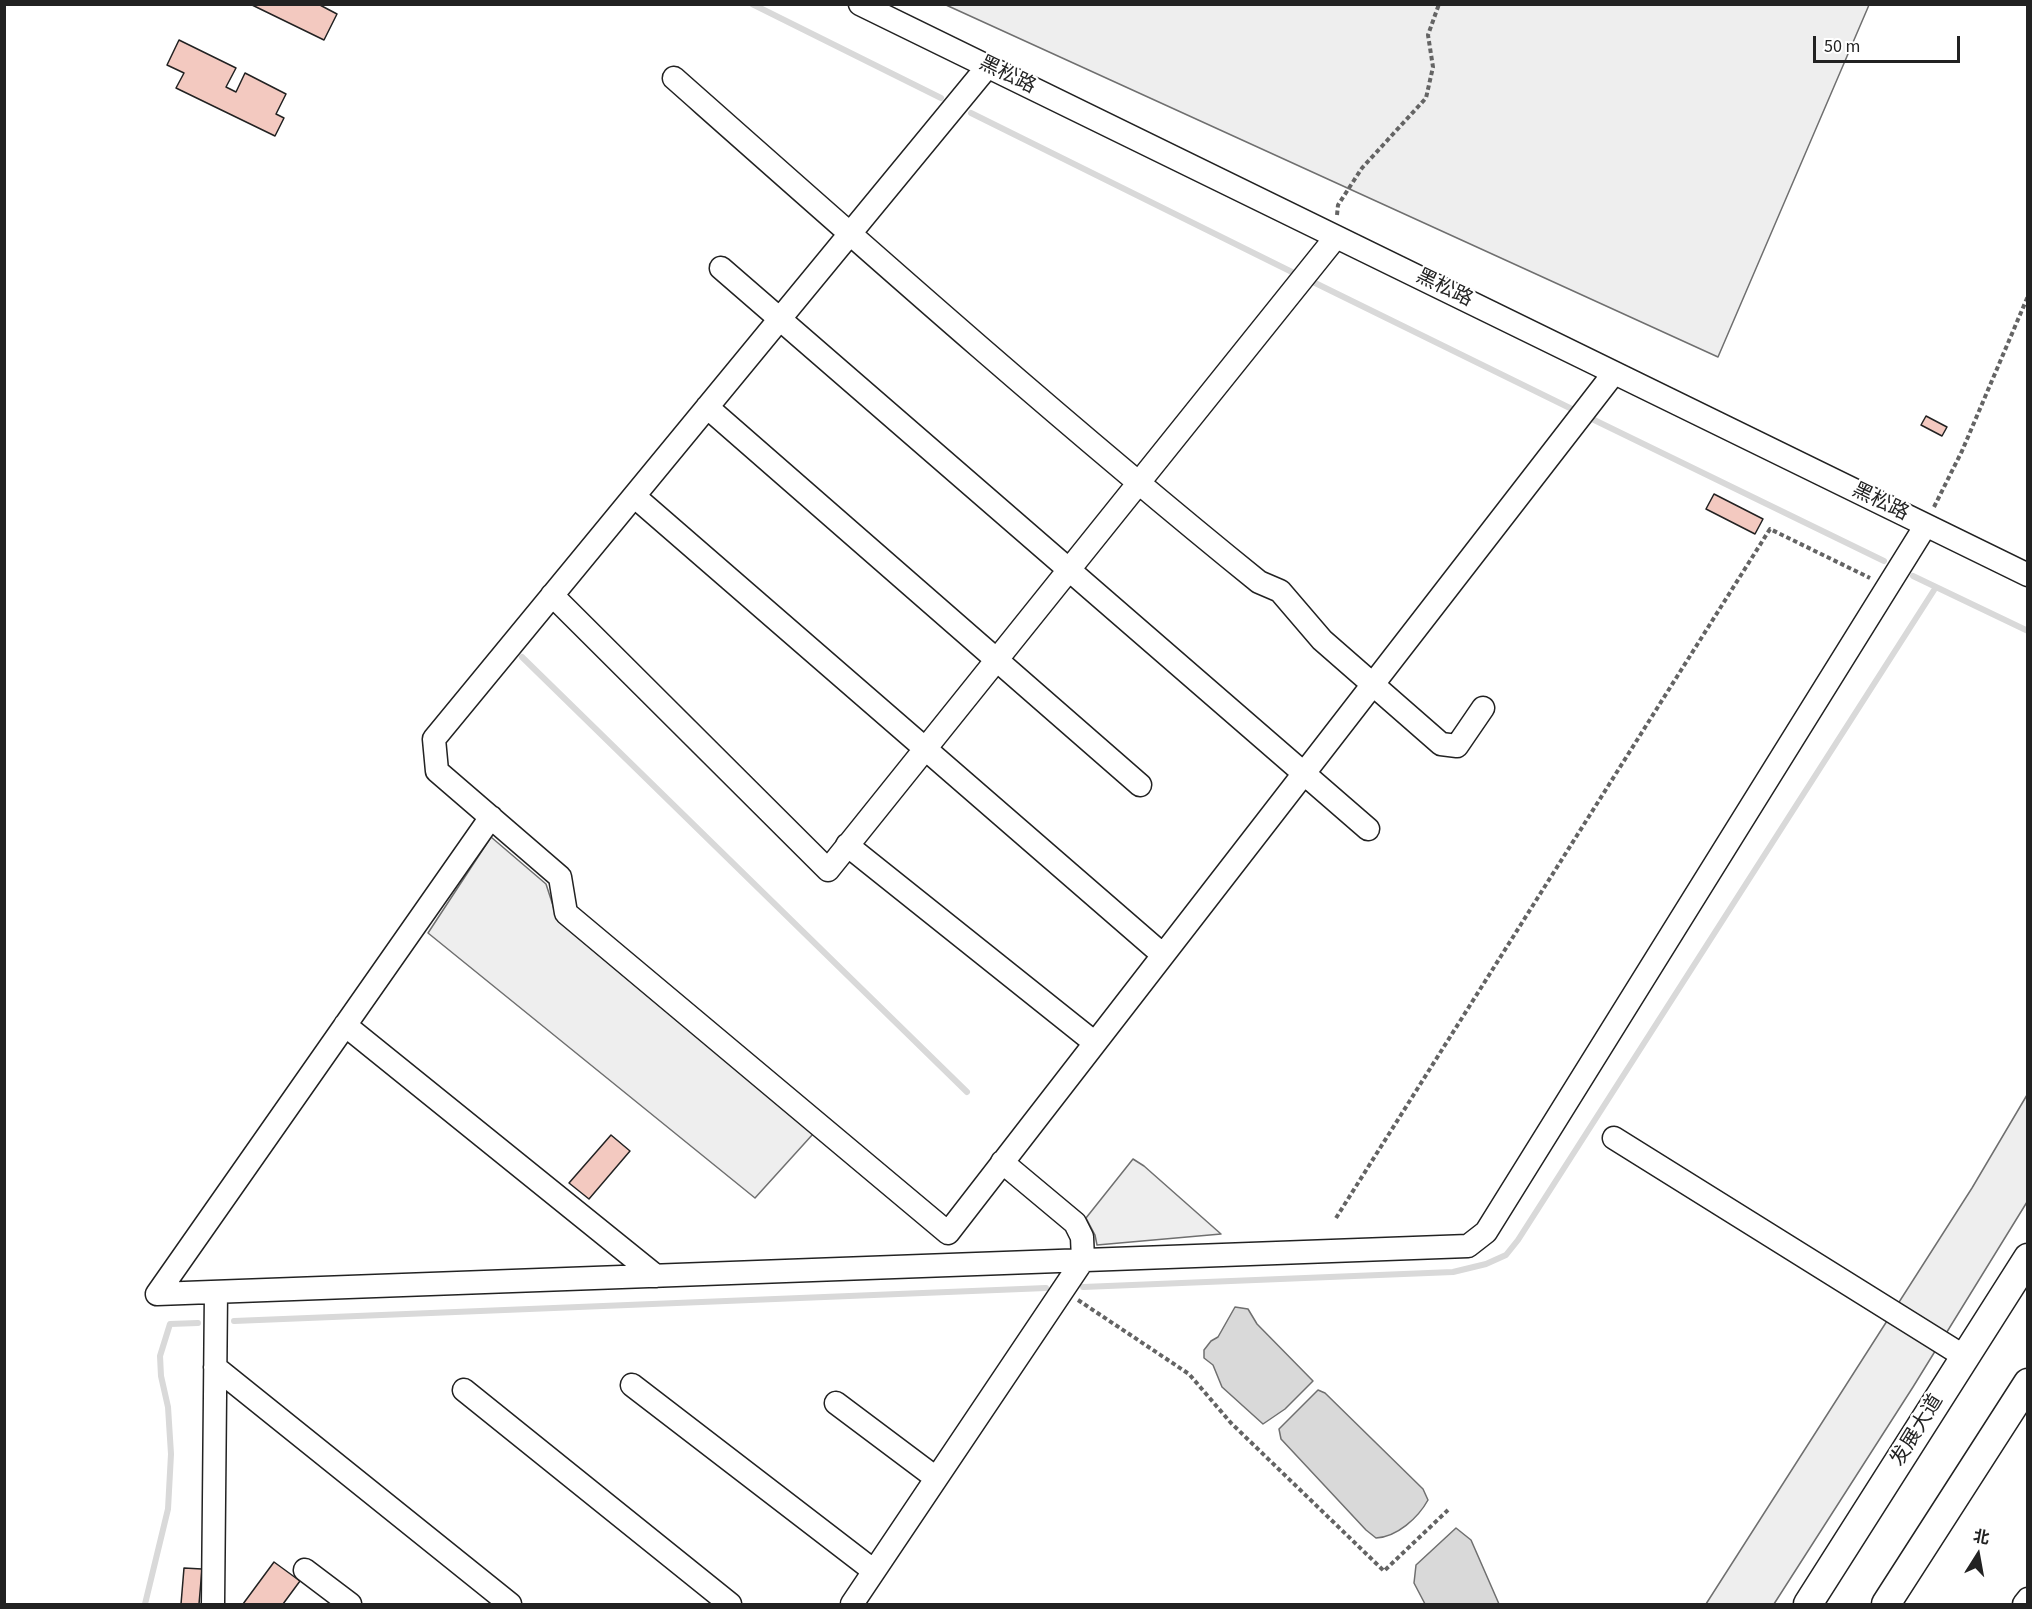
<!DOCTYPE html>
<html>
<head>
<meta charset="utf-8">
<style>
	body { margin:0 }
	#map { position:relative; width:2032px; height:1609px; overflow:hidden; background:#fff; font-family:"Source Sans 3","Noto Sans SC",sans-serif }
	canvas { display:block }
	.frame { position:absolute; inset:0; border:6px solid #222; pointer-events:none }
	.north { position:absolute; left:1948px; top:1525px; width:60px; height:60px; -webkit-text-stroke:4px #fff; paint-order:stroke; rotate:11deg; font-size:16px; font-weight:700; line-height:24px; text-align:center; color:#222 }
	.north::after { content:''; display:block; margin:auto; width:21px; height:27px; background:#222; clip-path:polygon(50% 0,100% 100%,50% 72%,0 100%) }
	.scale { position:absolute; left:1813px; top:36px; width:147px; height:27px; box-sizing:border-box; border:3px solid #222; border-top:0; padding-left:8px; font-size:18px; line-height:21px; white-space:nowrap; color:#222; -webkit-text-stroke:4px #fff; paint-order:stroke }
</style>
</head>
<body>
<div id="map">
<canvas width="2032" height="1609"></canvas>
<div class="frame"></div>
<div class="north">北</div>
<div class="scale">50 m</div>
</div>
<script>
const ctx = document.querySelector('canvas').getContext('2d');
ctx.lineJoin = 'round';
function fillPath(path, color) { ctx.fillStyle = color; ctx.fill(path, 'evenodd'); }
function strokePath(path, color, width, dash) { ctx.strokeStyle = color; ctx.lineWidth = width; ctx.lineCap = dash ? 'butt' : 'round'; ctx.setLineDash(dash || []); ctx.stroke(path); }
function write(font, color, halo, rows, align = 'center') {
  ctx.font = font + ' "Source Sans 3","Noto Sans SC",sans-serif'; ctx.lineWidth = 4.5; ctx.setLineDash([]); ctx.textBaseline = 'middle'; ctx.strokeStyle = halo; ctx.fillStyle = color; for (const [text, x, y, turn = 0] of rows) {
    ctx.save(); ctx.translate(x, y); ctx.rotate((+turn || 0) * Math.PI / 180); ctx.textAlign = isNaN(turn) ? turn : align; if (halo) ctx.strokeText(text, 0, 0); ctx.fillText(text, 0, 0); ctx.restore();
  }
}
const green = new Path2D(`
	M 946,5 L 1869,5 L 1718,357 Z
	M 491,837 L 546,884 L 558,921 L 813,1134 L 755,1198 L 428,933 Z
	M 2027,1095 L 2027,1202 L 1913,1387 L 1774,1604 L 1706,1604 L 1972,1188 Z
	M 1133,1159 L 1144,1166 L 1221,1234 L 1097,1245 L 1095,1235 L 1086,1218 Z`);
fillPath(green, '#eee');
strokePath(green, '#6f6f6f', 1.5);
const water = new Path2D(`
	M 1235,1307 L 1248,1309 L 1257,1324 L 1313,1381 L 1285,1409 L 1263,1424 L 1222,1387 L 1213,1365 L 1204,1358 L 1204,1350 L 1211,1341 L 1218,1337 Z
	M 1318,1390 L 1325,1393 L 1423,1489 L 1428,1500 C 1418,1518 1397,1537 1376,1538 L 1366,1530 L 1281,1439 L 1279,1429 Z
	M 1456,1528 L 1471,1540 L 1499,1604 L 1425,1604 L 1414,1583 L 1416,1565 Z`);
fillPath(water, '#d9d9d9');
strokePath(water, '#6f6f6f', 1.5);
strokePath(new Path2D(`
	M 752,4 L 941,98
	M 971,113 L 1298,275
	M 1307,279 L 1578,412
	M 1588,417 L 1884,561
	M 1913,576 L 2028,631
	M 522,657 L 967,1092
	M 1083,1287 L 1453,1272 L 1486,1264 L 1506,1255 L 1518,1240 L 1936,587
	M 234,1321 L 1046,1288
	M 145,1604 L 168,1509 L 171,1454 L 168,1407 L 161,1376 L 160,1356 L 170,1324 L 198,1323`), '#d9d9d9', 6);
const building = new Path2D(`
	M 250,4 L 318,4 L 337,14 L 324,40 Z
	M 179,40 L 236,68 L 226,87 L 236,92 L 245,73 L 286,94 L 276,114 L 284,118 L 275,136 L 176,88 L 184,73 L 167,65 Z
	M 1926,416 L 1947,427 L 1942,436 L 1921,425 Z
	M 1714,494 L 1763,519 L 1755,534 L 1706,509 Z
	M 611,1135 L 630,1151 L 589,1199 L 569,1183 Z
	M 274,1562 L 300,1581 L 283,1604 L 243,1604 Z
	M 184,1568 L 202,1569 L 199,1604 L 181,1604 Z`);
fillPath(building, '#f3c9c0');
strokePath(building, '#222', 1.5);
const minor = new Path2D(`
	M 860,4 L 2028,575
	M 988,66 L 434,739 L 437,771 L 560,877 L 566,913 L 948,1233 L 1614,373
	M 674,78 C 867,249 1059,420 1259,582 L 1280,591 L 1322,640 L 1441,744 L 1457,746 L 1483,708
	M 721,268 L 1368,829
	M 707,407 L 1140,785
	M 634,496 L 1163,955
	M 552,595 L 828,870 L 1336,237
	M 847,845 L 1095,1043
	M 345,1025 L 656,1276
	M 1614,1138 L 1965,1357
	M 157,1294 L 1468,1246 L 1486,1232 L 1926,525
	M 157,1294 L 491,817
	M 215,1367 L 510,1604
	M 632,1385 L 874,1571
	M 464,1390 L 730,1604
	M 836,1403 L 936,1478
	M 305,1570 L 350,1604
	M 213,1604 L 216,1292
	M 852,1604 L 1083,1260 L 1082,1237 L 1075,1223 L 1002,1162
	M 2024,1604 L 2028,1599`);
const major = new Path2D(`
	M 1808,1604 L 2028,1258
	M 1886,1604 L 2028,1383`);
strokePath(minor, '#222', 25);
strokePath(major, '#222', 31);
strokePath(new Path2D(`
	M 1337,215 L 1338,205 L 1362,168 L 1426,98 L 1433,67 L 1428,35 L 1439,4
	M 1934,507 L 1962,451 L 2028,296
	M 1336,1218 L 1770,529 L 1870,578
	M 1078,1300 L 1189,1374 L 1231,1423 L 1384,1571 L 1448,1510`), '#646464', 4, [4.5, 3]);
strokePath(minor, '#fff', 22);
strokePath(major, '#fff', 28);
write('20px', '#222', '#fff', [
	["黑松路",1007,76,26],
	["黑松路",1444,289,26],
	["黑松路",1880,503,26],
	["发展大道",1918,1431,-58]
]);
</script>
</body>
</html>
